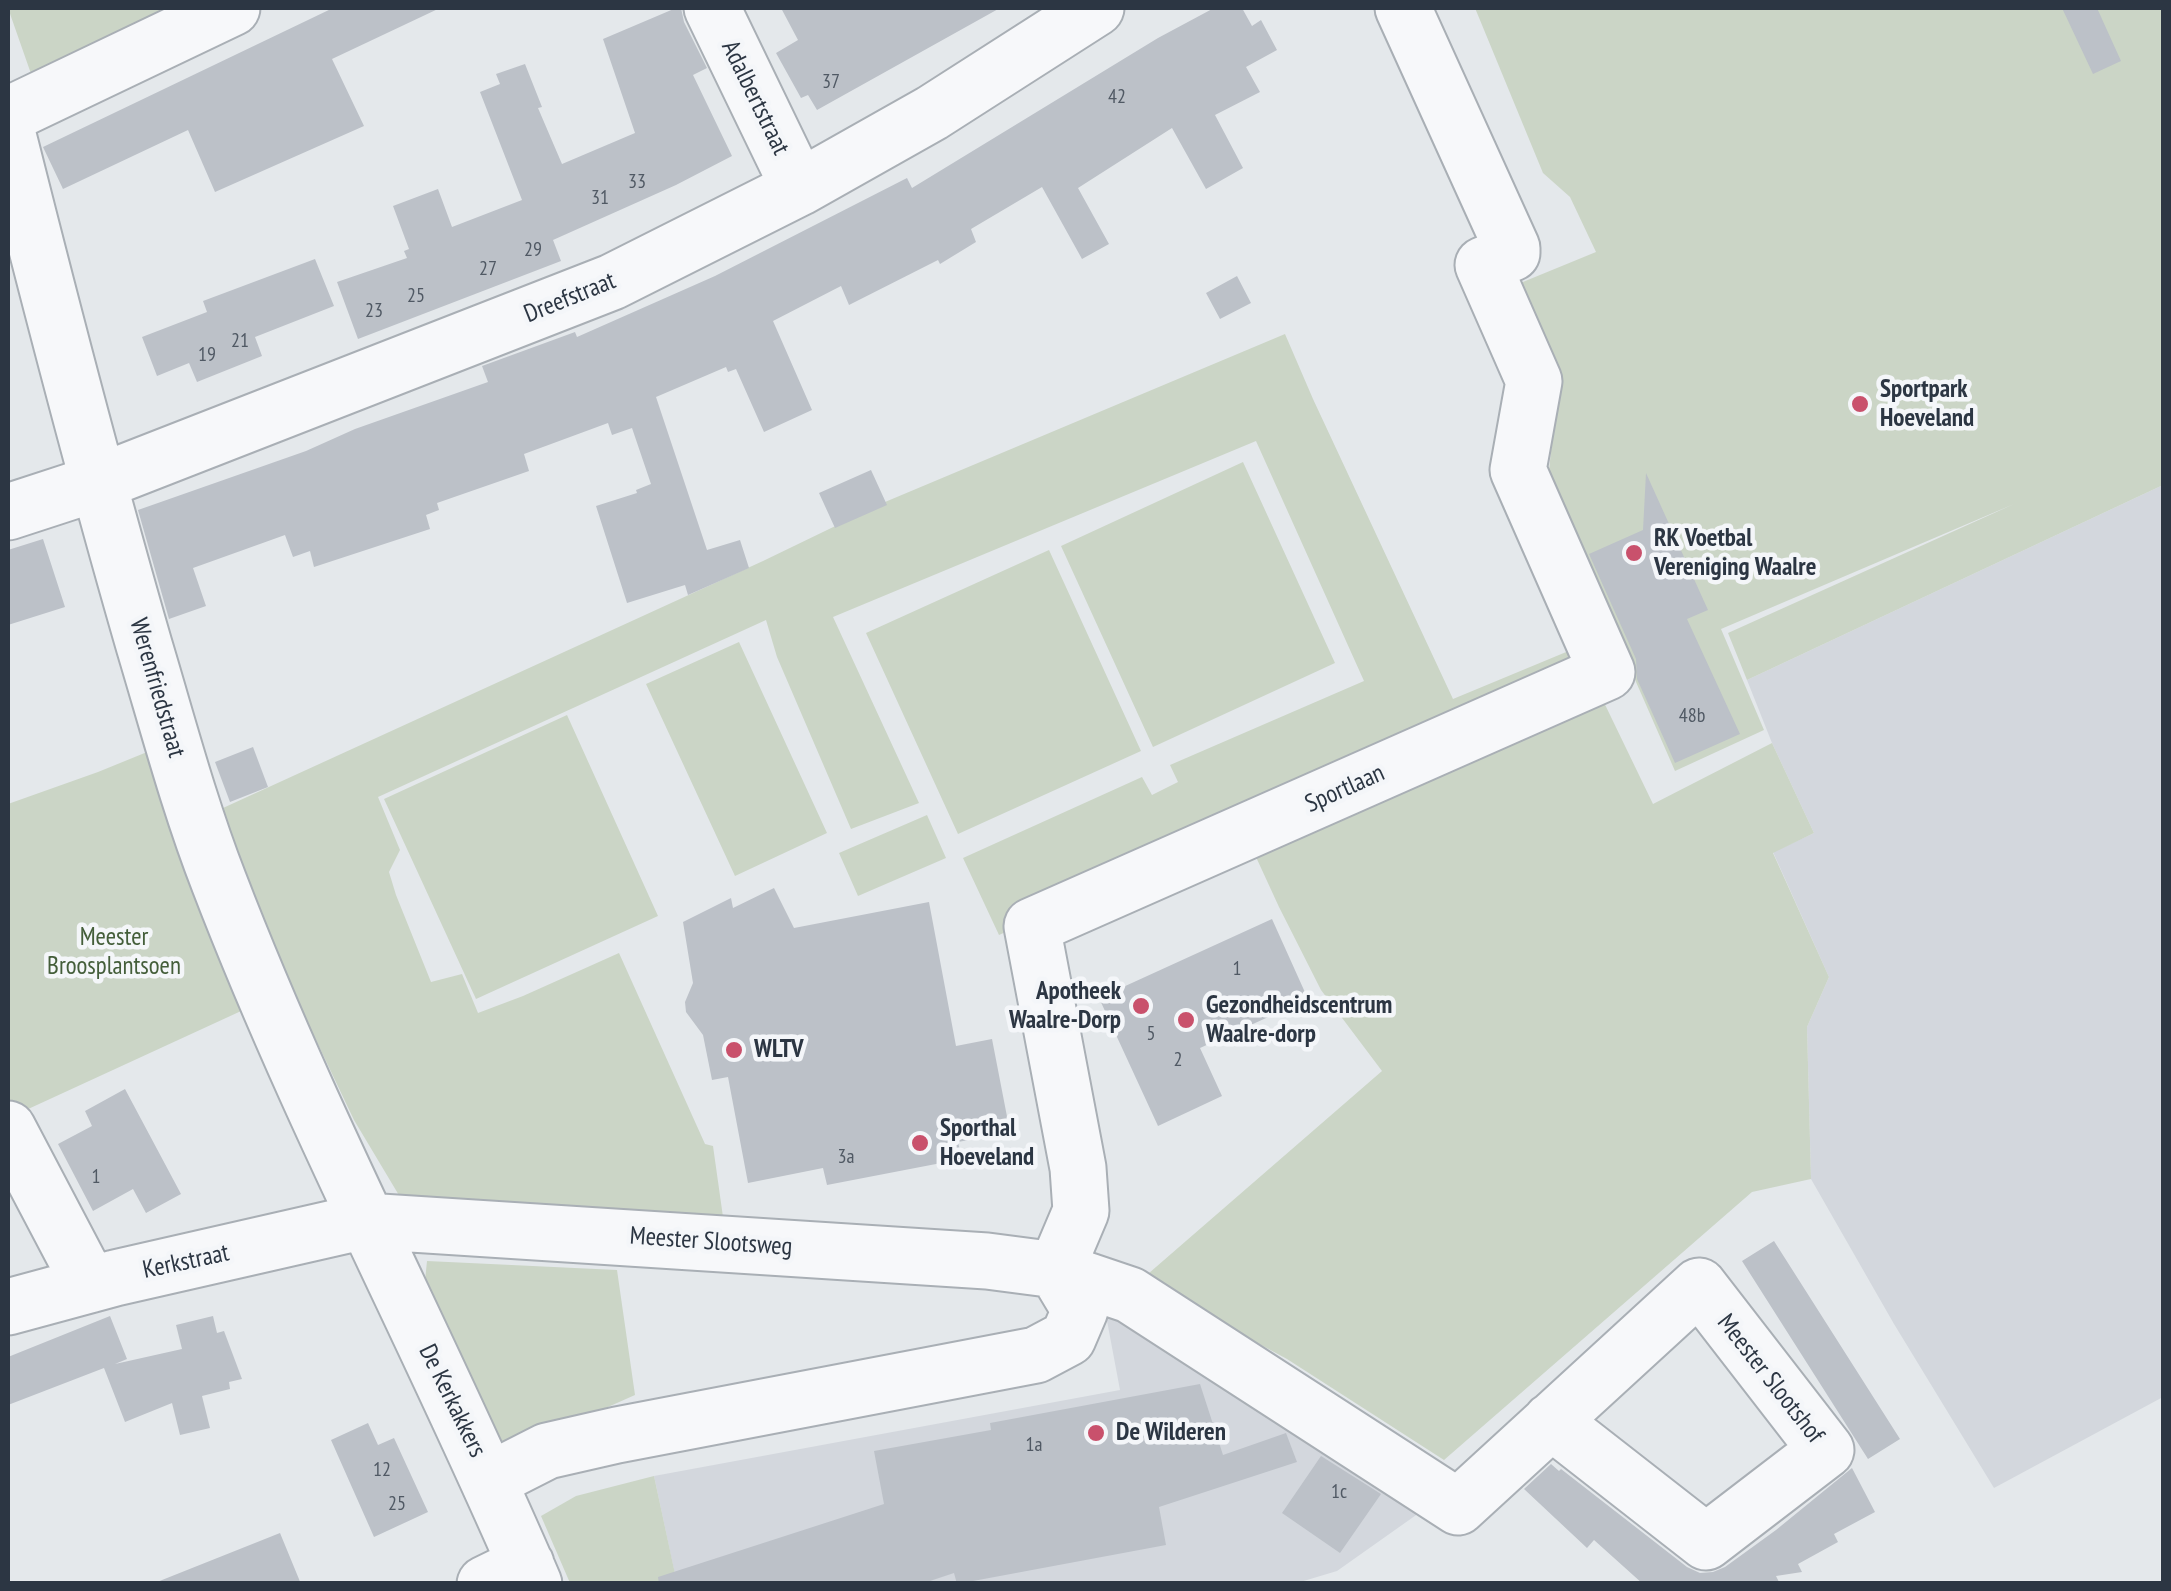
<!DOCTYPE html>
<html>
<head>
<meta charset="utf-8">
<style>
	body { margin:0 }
	#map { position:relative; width:2171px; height:1591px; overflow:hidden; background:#e4e8eb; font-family:"PT Sans Narrow",sans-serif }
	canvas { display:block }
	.frame { position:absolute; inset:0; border:10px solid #2c3643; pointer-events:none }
</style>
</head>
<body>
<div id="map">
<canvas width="2171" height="1591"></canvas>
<div class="frame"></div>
</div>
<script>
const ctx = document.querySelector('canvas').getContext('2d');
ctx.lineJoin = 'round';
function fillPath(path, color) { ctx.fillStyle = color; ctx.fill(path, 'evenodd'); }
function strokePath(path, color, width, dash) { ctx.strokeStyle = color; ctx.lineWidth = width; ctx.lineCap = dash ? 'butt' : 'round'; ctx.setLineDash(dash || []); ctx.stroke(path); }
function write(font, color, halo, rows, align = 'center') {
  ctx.font = font + ' "PT Sans Narrow",sans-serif'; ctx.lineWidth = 9; ctx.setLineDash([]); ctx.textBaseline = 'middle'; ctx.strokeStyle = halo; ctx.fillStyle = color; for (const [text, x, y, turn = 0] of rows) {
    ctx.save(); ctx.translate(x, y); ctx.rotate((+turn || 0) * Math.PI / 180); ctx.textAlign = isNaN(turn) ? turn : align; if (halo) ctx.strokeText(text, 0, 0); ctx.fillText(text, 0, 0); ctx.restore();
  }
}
fillPath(new Path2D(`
	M 2163,485 L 2163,1397 L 1994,1488 L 1894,1324 L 1811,1179 L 1807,1027 L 1829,977 L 1773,852 L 1814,833 L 1772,743 L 1747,680 Z
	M 1105,1310 L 1419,1513 L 1337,1571 L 1297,1583 L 677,1584 L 654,1476 L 1120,1390 Z`), '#d3d7dd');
fillPath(new Path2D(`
	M 8,8 L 180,8 L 36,88 Z
	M 1475,8 L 2163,8 L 2163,485 L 1747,680 L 1728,633 L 2014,504 L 1721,629 L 1764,730 L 1675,771 L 1548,481 L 1559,370 L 1518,284 L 1596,252 L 1570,197 L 1543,173 Z
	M 1285,334 L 1313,399 L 1453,699 L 1571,650 L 1580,674 L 999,935 L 963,858 L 1142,777 L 1152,795 L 1178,782 L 1170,765 L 1364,681 L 1256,441 L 833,617 L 919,803 L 851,829 L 777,657 L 766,620 L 378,797 L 400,850 L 389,872 L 396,895 L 431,982 L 462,974 L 478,1013 L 523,996 L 619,953 L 705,1144 L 713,1146 L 723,1217 L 400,1197 L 354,1120 L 266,935 L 223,808 L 763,561 L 885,502 Z
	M 1243,462 L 1335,663 L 1153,747 L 1061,546 Z
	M 1049,550 L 1141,751 L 958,834 L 866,633 Z
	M 739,642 L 827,833 L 735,876 L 646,684 Z
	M 1597,688 L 1653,804 L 1772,743 L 1814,833 L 1773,853 L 1829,977 L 1807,1027 L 1811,1179 L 1752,1192 L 1444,1460 L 1287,1359 L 1141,1280 L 1382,1071 L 1321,990 L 1279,907 L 1250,844 Z
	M 567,715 L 658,916 L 476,999 L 384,799 Z
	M 152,750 L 252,1006 L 13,1116 L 8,1107 L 8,804 L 98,772 Z
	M 927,815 L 946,858 L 858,896 L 839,853 Z
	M 427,1261 L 617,1270 L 635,1395 L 574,1422 L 495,1453 L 425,1281 Z
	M 654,1476 L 677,1583 L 570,1583 L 541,1516 L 576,1496 Z`), '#cbd5c6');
fillPath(new Path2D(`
	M 333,8 L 440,8 L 332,59 L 364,126 L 215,192 L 188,130 L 63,189 L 43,147 Z
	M 676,8 L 681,8 L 684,22 L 707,68 L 693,75 L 732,156 L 676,185 L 553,240 L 561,261 L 358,339 L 337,282 L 407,258 L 404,251 L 409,249 L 393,206 L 438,189 L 452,227 L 522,200 L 480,92 L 500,84 L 496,74 L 525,64 L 542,107 L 538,108 L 562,164 L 635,133 L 603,39 Z
	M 781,8 L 1000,8 L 817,110 L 808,95 L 801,98 L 776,53 L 798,40 Z
	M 1214,8 L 1242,8 L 1252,26 L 1261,20 L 1277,50 L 1246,67 L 1260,92 L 1215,115 L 1243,168 L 1206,189 L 1172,128 L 1078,188 L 1109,244 L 1082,259 L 1042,187 L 971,229 L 976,242 L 940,264 L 938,260 L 849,305 L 841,286 L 773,321 L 812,410 L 764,432 L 736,369 L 728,372 L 726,367 L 656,397 L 707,550 L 740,540 L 749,568 L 688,595 L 685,585 L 627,603 L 596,506 L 637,493 L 636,490 L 651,484 L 632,428 L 612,435 L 608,423 L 524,454 L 529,471 L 437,503 L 439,510 L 426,515 L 430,529 L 314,567 L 310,551 L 293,557 L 285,535 L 193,568 L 206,606 L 169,619 L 138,510 L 306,451 L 355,429 L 488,382 L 482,366 L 575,332 L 577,337 L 715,276 L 907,178 L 912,188 L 1158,38 Z
	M 2062,8 L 2097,8 L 2121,61 L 2093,74 Z
	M 315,259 L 334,306 L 255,337 L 262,356 L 197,382 L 189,363 L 157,376 L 142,337 L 207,312 L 203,301 Z
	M 1237,276 L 1251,303 L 1220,319 L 1206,293 Z
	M 871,470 L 887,505 L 835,528 L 819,493 Z
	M 1646,473 L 1708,610 L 1687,619 L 1740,734 L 1675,763 L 1637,679 L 1636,659 L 1589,554 L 1643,530 Z
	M 43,539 L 65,607 L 8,625 L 8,550 Z
	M 253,747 L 268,787 L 230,802 L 215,762 Z
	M 774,888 L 794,928 L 929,902 L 956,1046 L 992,1039 L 1010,1132 L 958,1142 L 962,1159 L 910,1169 L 827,1185 L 823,1168 L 748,1183 L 728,1077 L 712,1080 L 703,1035 L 686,1012 L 685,1002 L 693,983 L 683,922 L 731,898 L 733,908 Z
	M 1272,919 L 1308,999 L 1200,1048 L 1222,1096 L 1158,1126 L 1099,998 Z
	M 125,1089 L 181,1194 L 146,1213 L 133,1189 L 93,1211 L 58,1144 L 92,1126 L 85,1111 Z
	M 1774,1241 L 1900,1439 L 1868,1459 L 1742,1261 Z
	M 110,1316 L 127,1359 L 115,1364 L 182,1349 L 176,1325 L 213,1316 L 217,1333 L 224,1331 L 242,1379 L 229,1382 L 230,1389 L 202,1396 L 210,1428 L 180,1435 L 172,1403 L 125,1422 L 104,1368 L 8,1405 L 8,1357 Z
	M 1200,1384 L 1223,1455 L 1286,1433 L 1297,1462 L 1159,1507 L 1166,1545 L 957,1584 L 954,1573 L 921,1584 L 659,1584 L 658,1577 L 884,1504 L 874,1451 L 991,1430 L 990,1423 Z
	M 368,1423 L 378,1445 L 394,1438 L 428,1512 L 374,1537 L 331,1440 Z
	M 1321,1456 L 1381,1494 L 1340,1553 L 1282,1513 Z
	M 1551,1464 L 1559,1471 L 1561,1469 L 1687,1567 L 1700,1573 L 1713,1572 L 1725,1567 L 1776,1530 L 1852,1468 L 1875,1512 L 1834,1534 L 1838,1542 L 1798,1564 L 1802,1572 L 1776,1576 L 1780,1584 L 1643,1584 L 1594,1540 L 1587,1548 L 1524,1489 Z
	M 280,1533 L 301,1584 L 158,1584 L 157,1582 Z`), '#bcc1c8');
const minor = new Path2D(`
	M 712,8 L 799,188
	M 8,115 L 232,8
	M 8,135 C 51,306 95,476 144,645 C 168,725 189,805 219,882 C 311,1122 433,1348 534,1584
	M 8,512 L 97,483 L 612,282 L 799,188 L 932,113 L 1096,8
	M 8,1129 L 90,1285
	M 1056,1270 L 1081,1211 L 1078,1168 L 1032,926 L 1607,672 L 1518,470 L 1534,381 L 1483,265 L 1512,253 L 1512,248 L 1403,8
	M 8,1307 L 115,1278 L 365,1221 L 987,1261 L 1056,1270 L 1130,1295 L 1458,1507 L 1699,1286 L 1826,1450 L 1706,1542 L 1551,1421
	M 490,1480 L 547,1451 L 617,1435 L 1036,1355 L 1068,1338 L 1080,1310 L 1056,1270
	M 485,1584 L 526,1564`);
strokePath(minor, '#a9afb5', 59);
strokePath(minor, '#f7f8fa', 55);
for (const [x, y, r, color] of [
	[1860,404,10,"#c9516c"],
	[1634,553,10,"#c9516c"],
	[1141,1006,10,"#c9516c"],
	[1186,1020,10,"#c9516c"],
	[734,1050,10,"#c9516c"],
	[920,1143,10,"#c9516c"],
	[1096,1433,10,"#c9516c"]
]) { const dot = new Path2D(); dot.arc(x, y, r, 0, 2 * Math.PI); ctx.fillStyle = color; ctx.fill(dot); strokePath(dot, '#f4f6f9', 4); }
write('20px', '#505964', null, [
	["37",831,82],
	["42",1117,97],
	["33",637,182],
	["31",600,198],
	["29",533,250],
	["27",488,269],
	["25",416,296],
	["23",374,311],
	["21",240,341],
	["19",207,355],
	["48b",1692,716],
	["1",1237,969],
	["5",1151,1034],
	["2",1178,1060],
	["3a",846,1157],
	["1",96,1177],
	["1a",1034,1445],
	["12",382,1470],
	["1c",1339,1492],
	["25",397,1504]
]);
write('25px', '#2c3643', '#f4f6f9', [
	["Adalbertstraat",755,98,64],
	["Dreefstraat",570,298,-22],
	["Werenfriedstraat",157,688,74],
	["Sportlaan",1345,789,-24],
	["Meester Slootsweg",711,1242,4],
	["Kerkstraat",186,1262,-12],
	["Meester Slootshof",1770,1379,52],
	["De Kerkakkers",452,1401,64]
]);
write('bold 25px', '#2c3643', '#f4f6f9', [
	["Sportpark",1880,390],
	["Hoeveland",1880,419],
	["RK Voetbal",1654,539],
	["Vereniging Waalre",1654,568],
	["Apotheek",1121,992,"right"],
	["Waalre-Dorp",1121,1021,"right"],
	["Gezondheidscentrum",1206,1006],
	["Waalre-dorp",1206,1035],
	["WLTV",754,1050],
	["Sporthal",940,1129],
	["Hoeveland",940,1158],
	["De Wilderen",1116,1433]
], 'left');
write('25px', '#445e3a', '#f4f6f9', [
	["Meester",114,938],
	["Broosplantsoen",114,967]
]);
</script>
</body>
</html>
